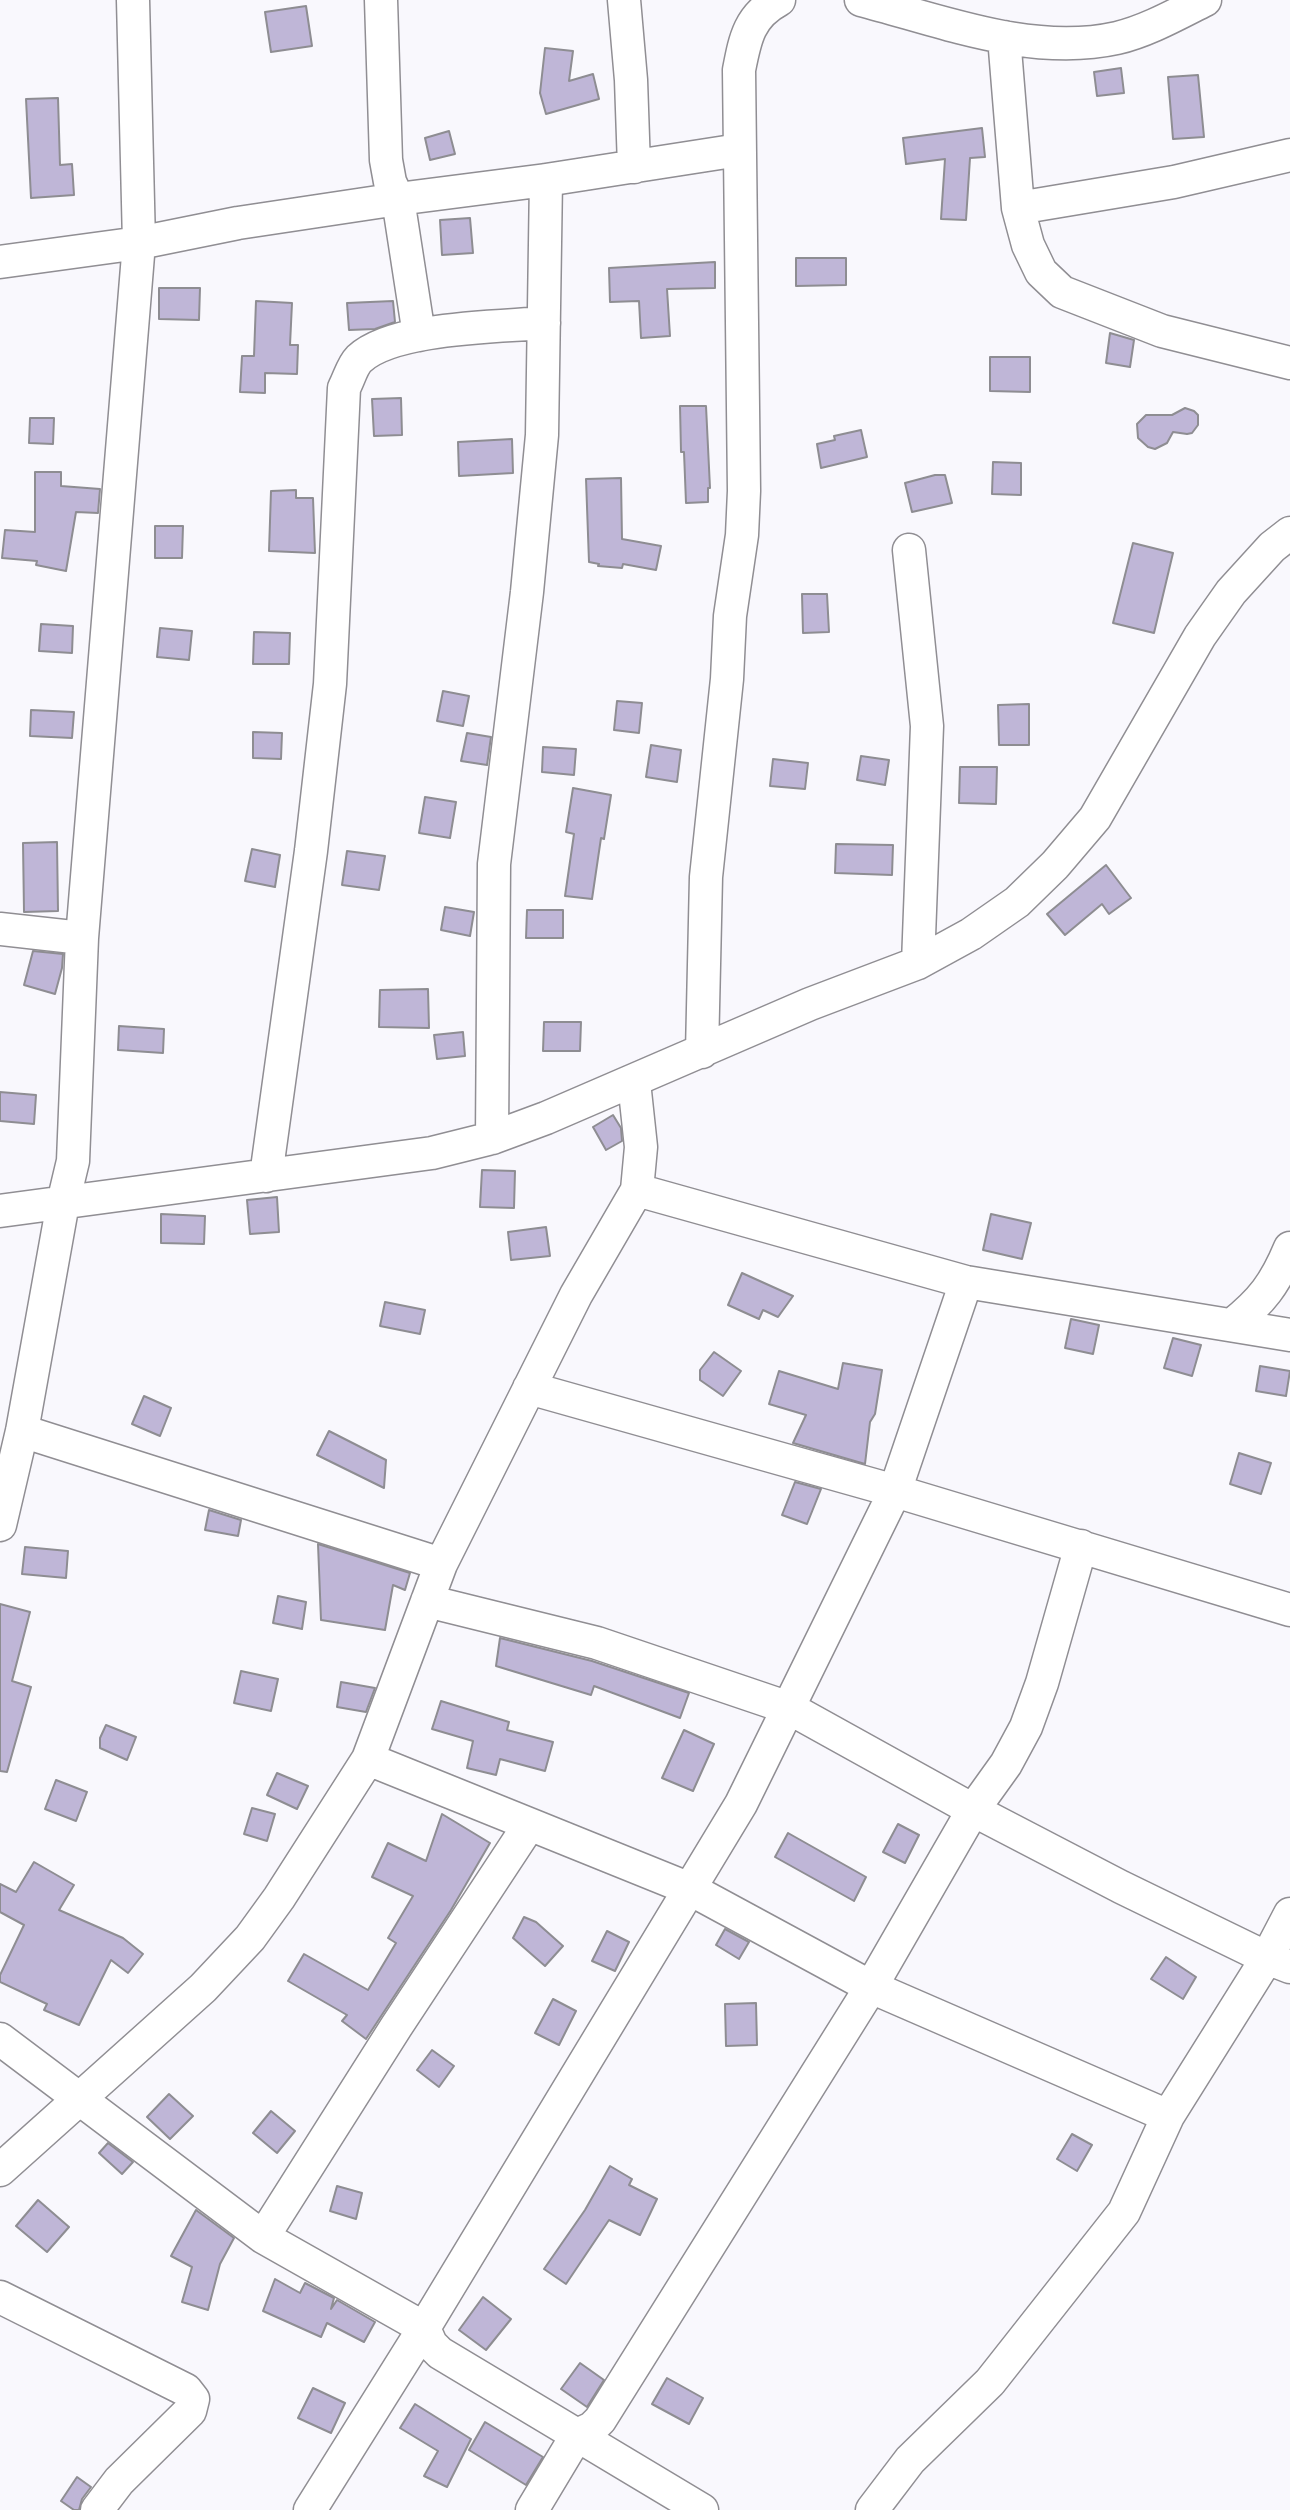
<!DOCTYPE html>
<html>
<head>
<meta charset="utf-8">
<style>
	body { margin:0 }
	canvas { display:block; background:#f9f8fd }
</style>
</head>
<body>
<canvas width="1290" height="2510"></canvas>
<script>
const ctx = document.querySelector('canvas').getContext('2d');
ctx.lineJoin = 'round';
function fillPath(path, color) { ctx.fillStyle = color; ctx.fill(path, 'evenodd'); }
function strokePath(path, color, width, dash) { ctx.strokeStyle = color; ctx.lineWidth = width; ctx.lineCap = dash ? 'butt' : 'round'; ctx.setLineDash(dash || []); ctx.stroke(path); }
const building = new Path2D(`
	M 306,6 L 312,46 L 271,52 L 265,12 Z
	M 545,48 L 573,51 L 569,81 L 593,74 L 599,99 L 546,114 L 540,93 Z
	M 1121,68 L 1124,93 L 1097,96 L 1094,72 Z
	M 1198,75 L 1204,137 L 1173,139 L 1168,77 Z
	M 58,98 L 60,165 L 72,164 L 74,195 L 31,198 L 26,99 Z
	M 982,128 L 985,157 L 970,158 L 966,220 L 941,219 L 945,159 L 906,164 L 903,138 Z
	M 449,131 L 455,154 L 430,160 L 425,138 Z
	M 470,218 L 473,253 L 442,255 L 440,220 Z
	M 796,258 L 846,258 L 846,285 L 796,286 Z
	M 715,262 L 715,288 L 667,289 L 670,336 L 641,338 L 639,301 L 610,302 L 609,268 Z
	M 159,288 L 200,288 L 199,320 L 159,319 Z
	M 256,301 L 292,303 L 290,345 L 298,345 L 297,374 L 265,373 L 265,393 L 240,392 L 242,356 L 254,356 Z
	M 393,301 L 395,322 L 375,329 L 349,330 L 347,303 Z
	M 1110,333 L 1134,340 L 1130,367 L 1106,363 Z
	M 990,357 L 1030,357 L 1030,392 L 990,391 Z
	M 401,398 L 402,435 L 374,436 L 372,399 Z
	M 680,406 L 706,406 L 710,488 L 708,488 L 708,502 L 686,503 L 684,452 L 681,452 Z
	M 1185,408 L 1194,411 L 1198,415 L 1198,425 L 1192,433 L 1187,434 L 1173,432 L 1167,443 L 1155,449 L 1148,447 L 1138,438 L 1137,424 L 1146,415 L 1172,415 Z
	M 30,418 L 54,418 L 53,444 L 29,443 Z
	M 861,430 L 867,457 L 821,468 L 817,444 L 835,440 L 834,436 Z
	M 512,439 L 513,473 L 459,476 L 458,442 Z
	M 993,462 L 1021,463 L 1021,495 L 992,494 Z
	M 35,472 L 61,472 L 61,486 L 100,489 L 98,513 L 76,512 L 66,571 L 36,565 L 37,561 L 2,558 L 5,530 L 35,532 Z
	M 935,475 L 945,475 L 952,503 L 912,512 L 905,483 Z
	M 621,478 L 622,539 L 661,546 L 656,570 L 623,564 L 622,568 L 598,566 L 599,564 L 589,562 L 586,479 Z
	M 296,490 L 296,498 L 313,498 L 315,553 L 269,551 L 271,491 Z
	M 155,526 L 183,526 L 182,558 L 155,558 Z
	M 1133,543 L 1173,553 L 1154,633 L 1113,623 Z
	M 802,594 L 827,594 L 829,632 L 803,633 Z
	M 41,624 L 73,626 L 72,653 L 39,651 Z
	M 160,628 L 192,631 L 189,660 L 157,657 Z
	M 254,632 L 290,633 L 289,664 L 253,664 Z
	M 443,691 L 469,696 L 463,726 L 437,721 Z
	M 617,701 L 642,703 L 639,733 L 614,730 Z
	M 1029,704 L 1029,745 L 999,745 L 998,705 Z
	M 31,710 L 74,712 L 72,738 L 30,736 Z
	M 253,732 L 282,733 L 281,759 L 253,758 Z
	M 467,733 L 491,737 L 487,765 L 461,761 Z
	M 651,745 L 681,750 L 677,782 L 646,777 Z
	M 543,747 L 576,749 L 574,775 L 542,772 Z
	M 861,756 L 889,760 L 885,785 L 857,780 Z
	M 773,759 L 808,763 L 805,789 L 770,786 Z
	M 960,767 L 997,767 L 996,804 L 959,803 Z
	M 573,788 L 611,795 L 604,839 L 601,838 L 592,899 L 565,896 L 574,834 L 566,832 Z
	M 425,797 L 456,802 L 450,838 L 419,833 Z
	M 57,842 L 58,911 L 24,912 L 23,843 Z
	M 836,844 L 893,845 L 892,875 L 835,873 Z
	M 252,849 L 280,855 L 275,887 L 245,881 Z
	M 347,851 L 385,856 L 379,890 L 342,885 Z
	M 1106,865 L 1131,898 L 1109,914 L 1102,904 L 1065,935 L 1047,914 Z
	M 445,907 L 474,912 L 470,936 L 441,930 Z
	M 527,910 L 563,910 L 563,938 L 526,938 Z
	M 33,951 L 63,954 L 62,968 L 55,994 L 24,985 Z
	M 428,989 L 429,1028 L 379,1027 L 380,990 Z
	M 544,1022 L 581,1022 L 580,1051 L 543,1051 Z
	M 119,1026 L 164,1029 L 163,1053 L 118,1050 Z
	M 463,1032 L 465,1056 L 437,1059 L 434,1035 Z
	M 0,1092 L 36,1095 L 34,1124 L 0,1121 Z
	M 613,1115 L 621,1128 L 622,1141 L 606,1150 L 593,1127 Z
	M 482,1170 L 515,1171 L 514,1208 L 480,1207 Z
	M 277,1197 L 279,1232 L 250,1234 L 247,1200 Z
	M 161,1214 L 205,1216 L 204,1244 L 161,1243 Z
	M 991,1214 L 1031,1223 L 1022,1259 L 983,1250 Z
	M 546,1227 L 550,1256 L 511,1260 L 508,1232 Z
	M 742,1273 L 793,1296 L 778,1317 L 763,1310 L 759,1319 L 728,1305 Z
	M 385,1302 L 425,1310 L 420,1334 L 380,1326 Z
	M 1071,1319 L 1099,1325 L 1093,1354 L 1065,1348 Z
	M 1173,1338 L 1201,1345 L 1192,1376 L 1164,1368 Z
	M 714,1352 L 741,1371 L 723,1396 L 700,1380 L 700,1370 Z
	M 843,1363 L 882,1370 L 875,1414 L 870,1422 L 865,1464 L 793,1443 L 806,1415 L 769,1404 L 779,1371 L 838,1389 Z
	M 1260,1366 L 1290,1371 L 1286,1396 L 1256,1391 Z
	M 144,1396 L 171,1408 L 160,1436 L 132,1424 Z
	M 329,1431 L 386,1460 L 384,1488 L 317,1455 Z
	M 1239,1453 L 1271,1463 L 1261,1494 L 1230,1484 Z
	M 795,1482 L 821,1489 L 807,1524 L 782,1515 Z
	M 209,1510 L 241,1520 L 238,1536 L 205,1530 Z
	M 318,1544 L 410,1573 L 405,1590 L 393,1585 L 385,1630 L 321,1620 Z
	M 25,1547 L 68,1551 L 66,1578 L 22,1574 Z
	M 278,1596 L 306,1602 L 302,1629 L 273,1623 Z
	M 0,1604 L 30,1612 L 12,1681 L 31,1687 L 7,1772 L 0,1771 Z
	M 500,1638 L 592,1661 L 689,1693 L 680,1718 L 594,1686 L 591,1695 L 496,1666 Z
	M 241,1671 L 278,1679 L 271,1711 L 234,1703 Z
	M 341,1682 L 375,1688 L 366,1712 L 337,1707 Z
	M 441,1701 L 509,1722 L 507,1730 L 553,1742 L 545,1771 L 500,1759 L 496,1775 L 467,1768 L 473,1741 L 432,1729 Z
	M 106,1725 L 136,1737 L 127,1760 L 100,1748 L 100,1738 Z
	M 684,1730 L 714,1744 L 693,1791 L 662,1778 Z
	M 277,1773 L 308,1786 L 297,1809 L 267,1795 Z
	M 56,1780 L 87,1792 L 76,1821 L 45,1809 Z
	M 252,1808 L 275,1814 L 267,1841 L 244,1834 Z
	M 442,1814 L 490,1843 L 451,1910 L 366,2039 L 342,2021 L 347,2015 L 288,1981 L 304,1954 L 368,1990 L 396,1943 L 388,1938 L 413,1896 L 372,1877 L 388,1843 L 426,1861 Z
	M 898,1824 L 919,1835 L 905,1863 L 883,1852 Z
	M 788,1833 L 866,1877 L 854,1901 L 775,1857 Z
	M 34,1862 L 74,1885 L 59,1910 L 123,1938 L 143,1954 L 128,1973 L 111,1960 L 79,2025 L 44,2010 L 47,2004 L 0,1982 L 0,1975 L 24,1925 L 0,1912 L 0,1884 L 16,1892 Z
	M 524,1917 L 536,1922 L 563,1946 L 545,1966 L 513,1938 Z
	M 725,1929 L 749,1942 L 739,1959 L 716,1945 Z
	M 607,1931 L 629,1942 L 615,1971 L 592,1961 Z
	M 1166,1957 L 1196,1977 L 1183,1999 L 1151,1979 Z
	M 553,1999 L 576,2011 L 559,2045 L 535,2033 Z
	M 756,2003 L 757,2045 L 726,2046 L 725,2004 Z
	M 432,2050 L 454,2066 L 439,2087 L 417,2070 Z
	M 169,2094 L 193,2116 L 170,2139 L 147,2117 Z
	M 271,2111 L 295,2131 L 277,2153 L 253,2133 Z
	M 1072,2134 L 1092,2145 L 1077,2171 L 1057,2159 Z
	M 108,2143 L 133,2162 L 122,2174 L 99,2153 Z
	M 610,2166 L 632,2179 L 629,2185 L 657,2199 L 640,2235 L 609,2220 L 566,2284 L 544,2269 L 585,2210 Z
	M 337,2186 L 362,2193 L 356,2219 L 330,2211 Z
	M 38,2200 L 69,2227 L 47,2252 L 16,2226 Z
	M 196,2210 L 234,2238 L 220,2264 L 208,2310 L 182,2302 L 192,2267 L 171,2256 Z
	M 275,2279 L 300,2293 L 305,2283 L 334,2298 L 331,2309 L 337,2300 L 375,2322 L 364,2342 L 327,2323 L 321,2337 L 263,2311 Z
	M 483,2297 L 511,2319 L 486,2350 L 459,2330 Z
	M 580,2363 L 604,2380 L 587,2407 L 561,2389 Z
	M 667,2378 L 703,2398 L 689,2424 L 652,2404 Z
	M 313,2388 L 345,2403 L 331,2433 L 298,2418 Z
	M 415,2404 L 471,2439 L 447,2487 L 424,2476 L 438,2451 L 400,2428 Z
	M 485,2422 L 543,2457 L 526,2485 L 469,2450 Z
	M 77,2477 L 91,2487 L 82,2499 L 79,2510 L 74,2510 L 61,2501 Z`);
fillPath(building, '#bfb6d7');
strokePath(building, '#8e8d92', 2);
const minor = new Path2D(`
	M 381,0 L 386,160 L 390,182 L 398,199 L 419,335
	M 624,0 L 631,80 L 634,167
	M 861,0 C 942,21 1032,57 1117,38 C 1147,31 1177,14 1205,0
	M 1004,37 L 1018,208 L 1028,245 L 1041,272 L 1062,292 L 1162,331 L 1290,363
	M 1018,208 L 1174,182 L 1290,155
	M 0,262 L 139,243 L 238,223 L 398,199 L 546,180 L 739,150
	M 909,550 L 927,726 L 918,963
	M 0,929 L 82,938
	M 702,1052 L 706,877 L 727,679 L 730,616 L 742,535 L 744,491 L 739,70 C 745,39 749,16 779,0
	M 492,1138 L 494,864 L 527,592 L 542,435 L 546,180
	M 266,1176 L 311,851 L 330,684 L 344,388 C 349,379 352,366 359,359 C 393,327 497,327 544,323
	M 637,1190 L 966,1282 L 1290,1335
	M 0,1211 L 432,1153 L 492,1138 L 546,1118 L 810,1004 L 918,963 L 971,934 L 1017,902 L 1055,865 L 1095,818 L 1200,636 L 1231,592 L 1272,547 L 1290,533
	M 1232,1325 C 1262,1301 1275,1284 1290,1248
	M 529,1388 L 895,1491 L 1290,1610
	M 22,1431 L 441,1564
	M 0,1525 L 22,1431 L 63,1203 L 73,1161 L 82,938 L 139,243 L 133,0
	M 427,1601 L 597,1643 L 789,1708 L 973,1810 L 1121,1887 L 1267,1958 L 1290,1967
	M 368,1759 L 690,1889 L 871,1987 L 1168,2116
	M 0,2039 L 263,2237 L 424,2328 L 431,2344 L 440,2353 L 702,2510
	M 0,2170 L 203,1988 L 250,1938 L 279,1898 L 368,1759 L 441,1564 L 576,1295 L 637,1190 L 641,1147 L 634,1082
	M 263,2237 L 396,2027 L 529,1825
	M 0,2297 L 186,2390 L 193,2399 L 190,2411 L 119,2481 L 97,2510
	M 310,2510 L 424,2328 L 741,1804 L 895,1491 L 966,1282
	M 532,2510 L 577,2435 L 592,2428 L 600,2420 L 871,1987 L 973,1810 L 1006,1764 L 1026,1727 L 1042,1683 L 1081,1546
	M 872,2510 L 910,2460 L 990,2382 L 1124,2212 L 1168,2116 L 1267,1958 L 1290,1914`);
strokePath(minor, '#908e93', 35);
strokePath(minor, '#fff', 32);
</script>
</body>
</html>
